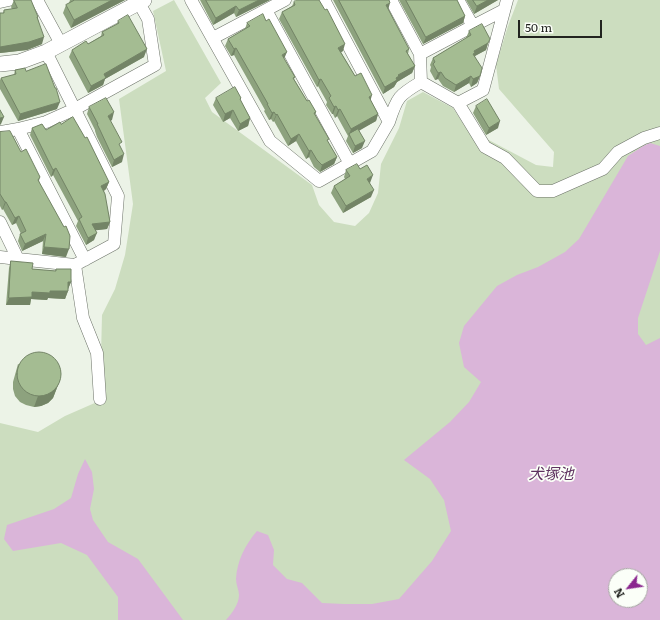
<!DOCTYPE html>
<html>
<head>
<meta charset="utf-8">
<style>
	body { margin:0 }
	#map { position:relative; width:660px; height:620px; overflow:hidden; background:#ecf3e7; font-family:Literata,serif }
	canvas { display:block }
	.north { position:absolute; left:608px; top:568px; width:40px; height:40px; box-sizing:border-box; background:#fbfff8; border:1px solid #a4a7a1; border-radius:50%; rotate:240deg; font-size:11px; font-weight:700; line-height:16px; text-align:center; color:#21231f }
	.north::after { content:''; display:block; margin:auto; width:14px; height:18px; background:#8b278f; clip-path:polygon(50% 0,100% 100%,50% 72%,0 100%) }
	.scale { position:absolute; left:518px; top:20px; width:84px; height:18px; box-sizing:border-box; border:2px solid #21231f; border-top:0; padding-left:5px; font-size:12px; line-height:14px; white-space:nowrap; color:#21231f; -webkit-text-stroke:3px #fbfff8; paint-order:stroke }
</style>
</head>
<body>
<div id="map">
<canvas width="660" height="620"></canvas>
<div class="north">N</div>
<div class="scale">50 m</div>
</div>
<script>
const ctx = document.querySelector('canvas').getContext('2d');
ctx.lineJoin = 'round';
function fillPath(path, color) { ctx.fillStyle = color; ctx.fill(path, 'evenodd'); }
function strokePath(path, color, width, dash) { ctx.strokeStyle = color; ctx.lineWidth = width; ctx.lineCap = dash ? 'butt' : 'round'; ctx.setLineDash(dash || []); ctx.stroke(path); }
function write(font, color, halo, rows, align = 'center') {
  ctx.font = font + ' Literata,"Noto Sans JP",serif'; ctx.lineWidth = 3.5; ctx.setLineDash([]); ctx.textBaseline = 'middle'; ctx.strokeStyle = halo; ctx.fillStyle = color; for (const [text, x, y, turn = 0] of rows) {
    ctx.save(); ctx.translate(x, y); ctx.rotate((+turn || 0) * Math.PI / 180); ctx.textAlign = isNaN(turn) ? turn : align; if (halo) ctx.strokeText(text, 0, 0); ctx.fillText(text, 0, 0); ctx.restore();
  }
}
fillPath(new Path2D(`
	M 174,0 L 221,83 L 205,98 L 212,112 L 312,185 L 319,205 L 334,222 L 355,226 L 369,213 L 378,193 L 381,164 L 399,128 L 407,101 L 423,92 L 453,108 L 466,128 L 536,165 L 553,167 L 554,152 L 499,89 L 496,65 L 508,26 L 518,0 L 660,0 L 660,620 L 647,578 L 478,530 L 411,620 L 0,620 L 0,423 L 38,432 L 65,416 L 97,402 L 101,356 L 102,315 L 115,289 L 125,255 L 133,204 L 119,99 L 166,71 L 153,11 Z`), '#ccddbf');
fillPath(new Path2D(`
	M 650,143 L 660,146 L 660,251 L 638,318 L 638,334 L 646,345 L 660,338 L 660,620 L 226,620 C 232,613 239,604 239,595 C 239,590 236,585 236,579 C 237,561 245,545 257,531 L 268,535 L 274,550 L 273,565 L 287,579 L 302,583 L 322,603 L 344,604 L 372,604 L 399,599 L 432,561 L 451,531 L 444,500 L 430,479 L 404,460 L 450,422 L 469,402 L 481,382 L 464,367 L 459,343 L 464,326 L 497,286 L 517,275 L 538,267 L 565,252 L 579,239 L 628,156 C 636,151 642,146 650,143 ZM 616,576 L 640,576 L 640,600 L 616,600 Z
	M 85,459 L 92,472 L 94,489 L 90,509 L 93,520 L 108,542 L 138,559 L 183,620 L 118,620 L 118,597 L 87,555 L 61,543 L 13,551 L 4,539 L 7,525 L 54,509 L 71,498 L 78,474 Z`), '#dab5d9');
const minor = new Path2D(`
	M 37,0 L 61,44
	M 191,0 L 270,141 L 319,181 L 372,151 L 389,122 L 324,0
	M 0,2 L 9,0
	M 266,10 L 350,164
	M 473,26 L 504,10
	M 213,38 L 285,0
	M 420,54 L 473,26 L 458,0
	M 421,82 L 458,103 L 485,147 L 505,158 L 537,191 L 553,191 L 603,169 L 618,152 L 644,138 L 660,133
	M 458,103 L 483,90 L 507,0
	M 389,122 C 397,97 399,95 421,82 L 420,54 L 391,0
	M 18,129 L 85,260
	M 0,132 L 18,129 L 46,122 L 75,109 L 155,65 L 148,19 L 139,3
	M 0,222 L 18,259 L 0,257
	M 18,259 L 75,265 L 114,244 L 118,196 L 46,52
	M 75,265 L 83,318 L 97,353 L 100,399`);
const tertiary = new Path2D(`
	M 0,64 L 19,62 L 46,52 L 144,0`);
strokePath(minor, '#6c7268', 13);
strokePath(tertiary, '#6c7268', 16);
strokePath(minor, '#fff', 12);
strokePath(tertiary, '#fff', 15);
fillPath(new Path2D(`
	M 14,0 L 38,17 L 38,19 L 42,44 L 27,50 L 0,53 L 0,13 L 3,13 L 4,10 L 12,9 L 11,7 Z
	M 70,0 L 125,0 L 71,28 L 63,13 L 66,5 L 69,3 Z
	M 200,0 L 270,0 L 236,17 L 234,13 L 213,25 Z
	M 333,0 L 389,0 L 388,9 L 409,49 L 408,54 L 415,66 L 412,73 L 397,82 L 394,87 L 383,94 Z
	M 399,0 L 457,0 L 465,16 L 463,23 L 423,44 Z
	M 466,0 L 498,0 L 474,14 Z
	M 294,2 L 343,51 L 341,52 L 355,76 L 370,100 L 378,114 L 376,121 L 359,130 L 362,148 L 353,153 L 346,141 L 348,136 L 337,116 L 335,118 L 333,114 L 332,114 L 326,105 L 327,102 L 318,86 L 317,87 L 279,19 L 282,12 L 292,6 Z
	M 118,21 L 144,57 L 105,79 L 103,85 L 88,93 L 69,57 L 72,50 L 88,44 L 101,36 L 102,32 L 117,24 Z
	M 247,23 L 284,59 L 295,77 L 294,79 L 307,101 L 316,112 L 315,115 L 328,142 L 337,157 L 334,164 L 320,172 L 314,167 L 309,157 L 306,159 L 296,141 L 288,146 L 274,121 L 273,122 L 271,119 L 269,120 L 264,111 L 265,110 L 234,55 L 231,56 L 225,46 L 228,39 L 245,29 Z
	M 469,31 L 488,43 L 486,50 L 475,56 L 480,76 L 477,83 L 471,87 L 469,83 L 454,92 L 443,86 L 438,79 L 435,80 L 430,71 L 431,67 L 430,65 L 433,58 L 466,38 Z
	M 15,70 L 26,71 L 57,109 L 18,121 L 0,89 L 0,80 L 1,78 L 14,75 Z
	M 216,98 L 241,98 L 240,101 L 250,118 L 248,126 L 238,131 L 230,118 L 223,122 L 213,105 Z
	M 476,106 L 498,128 L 486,135 L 473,113 Z
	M 89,107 L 112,120 L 110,121 L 120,147 L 122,162 L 112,167 L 97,137 L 95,131 L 95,130 L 87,114 Z
	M 32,128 L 46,130 L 109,182 L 106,189 L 104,191 L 110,222 L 107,229 L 96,230 L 94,240 L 86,245 L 76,226 L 78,221 L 53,175 L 51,177 L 30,135 Z
	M 0,132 L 21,152 L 40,177 L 39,181 L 66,257 L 42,254 L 43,241 L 22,251 L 18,241 L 20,234 L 21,234 L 16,223 L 12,225 L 3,209 L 2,210 L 0,206 Z
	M 360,169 L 370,183 L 371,197 L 343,213 L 331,193 L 334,186 L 345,179 L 344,177 L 346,170 Z
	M 11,261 L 32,269 L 55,271 L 56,269 L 71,282 L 68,289 L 68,291 L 65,299 L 48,298 L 47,300 L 31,299 L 30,305 L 6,305 L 9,268 Z
	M 18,364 L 60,380 L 53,398 L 48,403 L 41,406 L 34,407 L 26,405 L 20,402 L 15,396 L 13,389 L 13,382 Z`), '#8da27e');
fillPath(new Path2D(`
	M 112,0 L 125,0 L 71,28 L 74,20 Z
	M 259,0 L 270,0 L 236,17 L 239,10 Z
	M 488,0 L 498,0 L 474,14 L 477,6 Z
	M 390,3 L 388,10 L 386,5 Z
	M 236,6 L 234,13 L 213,25 L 216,18 Z
	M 465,16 L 463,23 L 423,44 L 426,37 Z
	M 44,37 L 42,44 L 27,50 L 0,53 L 0,47 Z
	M 488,43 L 486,50 L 473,57 L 472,60 L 474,51 Z
	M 345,44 L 343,51 L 336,55 L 338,48 Z
	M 236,48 L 234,55 L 231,56 L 234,49 Z
	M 147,49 L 144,57 L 105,79 L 103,85 L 88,93 L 91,86 L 104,74 Z
	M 287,52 L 284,59 L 282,55 Z
	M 415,66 L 412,73 L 397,82 L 394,87 L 383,94 L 385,87 L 396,78 L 398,75 Z
	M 441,72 L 438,79 L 435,80 L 438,73 Z
	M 471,76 L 469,83 L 454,92 L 456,85 Z
	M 480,76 L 477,83 L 471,87 L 473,79 Z
	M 321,79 L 318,86 L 317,87 L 319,80 Z
	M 372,95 L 370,102 L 369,97 Z
	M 60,102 L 57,109 L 18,121 L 20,114 Z
	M 336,106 L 333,114 L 332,114 L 334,107 Z
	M 340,109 L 337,116 L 335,118 L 338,110 Z
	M 233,110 L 230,118 L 223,122 L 225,114 Z
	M 114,112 L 112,120 L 105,123 L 108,116 Z
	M 274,112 L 271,119 L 269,120 L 272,113 Z
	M 277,114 L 274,121 L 273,122 L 276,115 Z
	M 378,114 L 376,121 L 350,136 L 349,135 L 351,129 Z
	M 4,117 L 1,124 L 0,125 L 0,118 Z
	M 250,118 L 248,126 L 238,131 L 240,124 Z
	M 500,121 L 498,128 L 486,135 L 489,128 Z
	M 299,134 L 296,141 L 288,146 L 291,139 Z
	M 365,141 L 362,148 L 353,153 L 355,146 Z
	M 311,150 L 309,157 L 306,159 L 309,151 Z
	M 124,154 L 122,162 L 112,167 L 114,160 Z
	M 337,157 L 334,164 L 320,172 L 322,165 Z
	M 56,168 L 53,175 L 51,177 L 53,170 Z
	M 373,175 L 370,183 L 365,186 L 367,179 Z
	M 109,182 L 106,189 L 99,194 L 101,186 Z
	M 374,190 L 371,197 L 343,213 L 346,206 Z
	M 6,202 L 3,209 L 2,210 L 5,202 Z
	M 19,216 L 16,223 L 12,225 L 15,218 Z
	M 110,222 L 107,229 L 90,231 L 92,224 Z
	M 97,233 L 94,240 L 86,245 L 88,238 Z
	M 46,234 L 43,241 L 22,251 L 25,244 Z
	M 44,247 L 69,249 L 66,257 L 42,254 Z
	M 68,282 L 71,282 L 68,289 L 66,289 Z
	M 50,291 L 68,291 L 65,299 L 48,298 L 47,300 L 31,299 L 30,305 L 6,305 L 9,298 L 32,292 Z
	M 60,380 L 53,398 L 48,403 L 41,406 L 34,407 L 38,396 Z`), '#738466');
const building = new Path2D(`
	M 14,0 L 31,0 L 38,17 L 37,17 L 44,37 L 29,42 L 0,47 L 0,13 L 4,13 L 4,10 L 17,8 Z
	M 75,0 L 112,0 L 74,20 L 66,5 Z
	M 206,0 L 259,0 L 239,10 L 236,6 L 216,18 Z
	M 296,0 L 319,0 L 325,10 L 327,9 L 345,44 L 338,48 L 355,76 L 361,73 L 372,95 L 369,97 L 378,114 L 351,129 L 340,109 L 338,110 L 336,106 L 334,107 L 329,98 L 331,96 L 321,79 L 319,80 L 282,12 L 295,5 L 294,2 Z
	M 339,0 L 389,0 L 390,3 L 386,5 L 409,49 L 406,51 L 415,66 L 398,75 L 399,76 L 396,78 L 397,80 L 385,87 Z
	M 406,0 L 457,0 L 465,16 L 426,37 Z
	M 473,0 L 488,0 L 477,6 Z
	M 263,14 L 266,21 L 269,19 L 287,52 L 282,55 L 295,77 L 293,78 L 307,101 L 309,100 L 316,112 L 314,113 L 329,139 L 327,140 L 337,157 L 322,165 L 317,160 L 311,150 L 309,151 L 299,134 L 291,139 L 277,114 L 276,115 L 274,112 L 272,113 L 267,104 L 268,104 L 236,48 L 234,49 L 228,39 L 250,26 L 247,23 Z
	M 128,15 L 147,49 L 104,74 L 106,78 L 91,86 L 72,50 L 86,41 L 88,44 L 104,35 L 102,32 L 119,23 L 118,21 Z
	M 482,24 L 490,39 L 488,43 L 474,51 L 475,53 L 473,54 L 482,68 L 480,76 L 473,79 L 471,76 L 456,85 L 445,78 L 441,72 L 438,73 L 433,64 L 435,62 L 433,58 L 471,35 L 469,31 Z
	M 46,64 L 55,88 L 56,88 L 60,102 L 20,114 L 1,78 L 16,74 L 15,70 L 25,68 L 26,71 Z
	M 235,87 L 241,98 L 240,99 L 250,118 L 240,124 L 233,110 L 225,114 L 216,98 Z
	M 106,98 L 114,112 L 108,116 L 122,142 L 119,144 L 124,154 L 114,160 L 100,130 L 97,124 L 98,124 L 89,107 Z
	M 487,99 L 500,121 L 489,128 L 476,106 Z
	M 0,110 L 4,117 L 0,118 Z
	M 73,117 L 84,136 L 85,138 L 87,137 L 109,182 L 101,186 L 105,194 L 110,222 L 92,224 L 97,233 L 88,238 L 79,219 L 82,217 L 56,168 L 53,170 L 32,128 L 42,124 L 46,130 L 60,122 L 61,124 Z
	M 358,129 L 365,141 L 355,146 L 349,134 Z
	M 10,131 L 21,152 L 26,149 L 40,177 L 38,180 L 64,227 L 66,226 L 70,236 L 69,249 L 44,247 L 46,234 L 25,244 L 20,234 L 26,231 L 19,216 L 15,218 L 6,202 L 5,202 L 0,194 L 0,132 Z
	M 357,164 L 360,169 L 367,165 L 373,175 L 367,179 L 374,190 L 346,206 L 334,186 L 350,176 L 346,170 Z
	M 11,261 L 33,263 L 32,269 L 56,271 L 56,269 L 71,269 L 71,282 L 68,282 L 68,291 L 50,291 L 50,293 L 32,292 L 32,297 L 9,298 Z
	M17 374a22 22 0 1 1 44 0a22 22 0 1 1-44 0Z`);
fillPath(building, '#a4bc92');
strokePath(building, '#738466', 1);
write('italic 15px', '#5e315f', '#fbfff8', [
	["犬塚池",551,475]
]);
</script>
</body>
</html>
